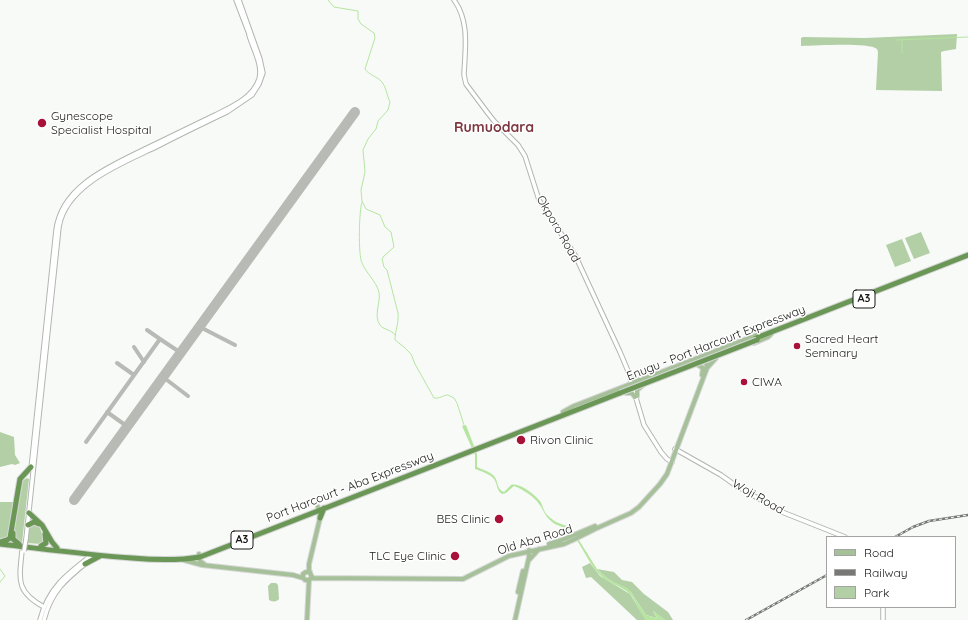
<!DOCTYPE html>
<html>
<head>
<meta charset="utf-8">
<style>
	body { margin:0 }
	#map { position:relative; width:968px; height:620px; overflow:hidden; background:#f7faf6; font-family:Quicksand,sans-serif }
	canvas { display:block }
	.legend { position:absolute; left:826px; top:536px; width:130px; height:72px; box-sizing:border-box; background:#fff; border:1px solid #a3a3a2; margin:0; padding:5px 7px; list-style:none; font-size:12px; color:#181917 }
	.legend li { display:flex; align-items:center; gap:8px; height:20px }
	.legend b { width:20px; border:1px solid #a3a3a2 }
</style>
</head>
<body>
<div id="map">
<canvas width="968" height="620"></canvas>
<ul class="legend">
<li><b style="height:5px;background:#a6c19a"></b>Road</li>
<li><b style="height:5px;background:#787977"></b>Railway</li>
<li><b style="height:11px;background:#b3cfa6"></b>Park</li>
</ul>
</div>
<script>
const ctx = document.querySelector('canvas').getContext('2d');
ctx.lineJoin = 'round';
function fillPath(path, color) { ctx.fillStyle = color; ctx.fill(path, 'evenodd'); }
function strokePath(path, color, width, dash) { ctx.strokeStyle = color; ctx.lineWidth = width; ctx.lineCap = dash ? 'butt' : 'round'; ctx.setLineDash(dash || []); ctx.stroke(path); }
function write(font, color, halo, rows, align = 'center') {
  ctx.font = font + ' Quicksand,sans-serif'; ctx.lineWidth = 3; ctx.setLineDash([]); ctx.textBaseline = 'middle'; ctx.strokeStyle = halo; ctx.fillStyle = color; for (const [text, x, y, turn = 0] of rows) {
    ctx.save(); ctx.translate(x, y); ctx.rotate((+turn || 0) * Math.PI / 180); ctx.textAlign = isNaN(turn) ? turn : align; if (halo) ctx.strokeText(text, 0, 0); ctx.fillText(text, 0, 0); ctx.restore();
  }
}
fillPath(new Path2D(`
	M 957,34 L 956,49 L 944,51 L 941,52 L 942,91 L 876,90 L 878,52 L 877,49 C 867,42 816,46 801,46 L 801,38 L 803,37 L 865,38 Z
	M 921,232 L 930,253 L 914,259 L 905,238 Z
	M 902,239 L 911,261 L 895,267 L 886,245 Z
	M 0,432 L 14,437 L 15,455 L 20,463 L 15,465 L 12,464 L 0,467 Z
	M 27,478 L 29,479 L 22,543 L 19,542 L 13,538 L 22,481 Z
	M 0,502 L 14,502 L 8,535 L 4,539 L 0,539 Z
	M 32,524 L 39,526 L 45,541 L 41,544 L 26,543 L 28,528 Z
	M 590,563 L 600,576 L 630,594 L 646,620 L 637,620 L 591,577 L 586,578 L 582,567 Z
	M 597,569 L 614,572 L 622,580 L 632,582 L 644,594 L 668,612 L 673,620 L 665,620 L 653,611 L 657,618 L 646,615 L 631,592 L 608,579 Z
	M 271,583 L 276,583 L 278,585 L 279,599 C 277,602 272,602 269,600 L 268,586 Z`), '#b3cfa6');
fillPath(new Path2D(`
	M 466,425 L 477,454 L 477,467 C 483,470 489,471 494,476 C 499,482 496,489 504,492 L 511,485 C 519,482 534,494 540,501 C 542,504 542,506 544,510 C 545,513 549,517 552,519 C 557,524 565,524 572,529 L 597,569 L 608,579 L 627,588 L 631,592 L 646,615 L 657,618 L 653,610 L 665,620 L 646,620 C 639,612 636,601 630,594 C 622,586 608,584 599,574 C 588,562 582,546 572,533 C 566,526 557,527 551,521 C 544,515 544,510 539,504 C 535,497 522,489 514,486 L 506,493 L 502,494 C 496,490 498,485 494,479 C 490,474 481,471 475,469 L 475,455 L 462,426 Z`), '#b5e5a0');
strokePath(new Path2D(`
	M 328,0 L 334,7 L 358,11 L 358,19 L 361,24 L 374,33 L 375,38 L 365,69 C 369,75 376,76 381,81 C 386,86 387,96 390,102 L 388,110 L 378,121 L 376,129 L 368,139 L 363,150 L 365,172 L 361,190 L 362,201 L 366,209 L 380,215 L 385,227 L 391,232 L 394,247 L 384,256 L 382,259 L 384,267 L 387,270 L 398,313 C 399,323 395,331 395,340 L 404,347 L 411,354 L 415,364 L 434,398 C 440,399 443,395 448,395 L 454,398 L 457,403 L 464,425
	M 896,40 L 968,37
	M 902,53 L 902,40
	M 362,202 C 359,209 358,256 362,263 C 366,273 376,281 379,292 C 381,303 373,315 380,325 C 383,330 391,329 395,335
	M 0,569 L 5,576 L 0,582`), '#b5e5a0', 1);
strokePath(new Path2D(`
	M 200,327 L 235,345
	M 147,330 L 160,339
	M 134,347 L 144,362
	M 117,363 L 134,375
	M 163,377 L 188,396
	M 107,412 L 128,427
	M 86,442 L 160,339 L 181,353`), '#b8bab6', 4);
strokePath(new Path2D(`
	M 74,500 L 355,112`), '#b8bab6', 10);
const secondary = new Path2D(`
	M 236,0 L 249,34
	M 454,0 C 470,22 465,49 464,75 L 466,84 L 487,112 L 494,121 L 518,145 L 525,156 L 539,200 L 575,255 L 620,352 L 628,371 L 644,425 L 661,452 L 667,459 L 672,462
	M 675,449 L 721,475 L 735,485 L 782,512 L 845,537
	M 31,469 L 56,230 C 62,185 111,166 147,148 C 170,137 192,126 215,115 C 231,107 253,98 259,79 C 263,65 253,49 249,35
	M 26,539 L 59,227 C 66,184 123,163 158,146 C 181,134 204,123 227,112 L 252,95 L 259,84 L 263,73 L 260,59 L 239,0
	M 22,551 C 19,580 16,592 44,607
	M 40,620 C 48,588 67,574 92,555
	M 44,620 C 51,592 65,580 86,563
	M 883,620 L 883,607`);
const primary = new Path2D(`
	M 754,343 L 768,337 L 771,334
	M 698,365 L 703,368 L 702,375
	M 707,368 L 716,358
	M 631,376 L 634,380 L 639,380
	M 626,393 L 632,393 L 635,397
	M 637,396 L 637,390 L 642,386
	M 563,412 L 574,406 L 759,334
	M 549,544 L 562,540 L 595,526
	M 199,554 L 200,561 L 204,564
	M 184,560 L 202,565 L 293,575 L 303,578
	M 529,560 L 539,549
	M 310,572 L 306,572 L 303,574 L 303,577 L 305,580 L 309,580 L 312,577 L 309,571 L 309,564 L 320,518 L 318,507
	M 311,578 L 463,579 L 509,556 L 564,544 L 575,539 L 595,529 L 631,513 L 639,507 L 660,484 L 667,474 L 707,368 L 706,362 L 700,357
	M 518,592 L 523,571
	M 307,620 L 309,580
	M 515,620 L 529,557 L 529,550`);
const highway = new Path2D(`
	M 756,338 L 968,255
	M 29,513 L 42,525 L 52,542 L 57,548
	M 320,518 L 324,508
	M 28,525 L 34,522 L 39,524
	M 13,533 L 13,539 L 19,544
	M 0,542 L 7,540 L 10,538 L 20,479 L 31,467
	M 0,544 C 44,549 88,555 132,558 C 155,560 177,561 200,557 L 620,393
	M 41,546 L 46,543 L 45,534
	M 85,564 L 100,556`);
strokePath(secondary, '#b2b5b1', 5.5);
strokePath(primary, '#d5d6d5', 6);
strokePath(highway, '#d5d6d5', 7);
strokePath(secondary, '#fff', 3.5);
strokePath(primary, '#a6c19a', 4);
strokePath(highway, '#6b9756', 5);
const rail = new Path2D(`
	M 895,537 L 913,527 L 929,521 L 968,515
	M 746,620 L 827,575`);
strokePath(rail, '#787977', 2.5);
strokePath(rail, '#fff', 1, [3]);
const secondaryBridge = new Path2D(`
	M 24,551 L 26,539`);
const highwayBridge = new Path2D(`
	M 620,393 L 757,340`);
strokePath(secondaryBridge, '#b2b5b1', 5.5, []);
strokePath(highwayBridge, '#d5d6d5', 7, []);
strokePath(secondaryBridge, '#fff', 3.5);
strokePath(highwayBridge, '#6b9756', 5);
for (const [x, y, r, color] of [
	[42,123,5,"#a91238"],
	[797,346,4,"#a91238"],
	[744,382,4,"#a91238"],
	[521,440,5,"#a91238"],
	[499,519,5,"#a91238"],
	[455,556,5,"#a91238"]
]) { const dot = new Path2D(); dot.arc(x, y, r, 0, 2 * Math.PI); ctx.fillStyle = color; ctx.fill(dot); strokePath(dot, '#fff', 1.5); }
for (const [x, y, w] of [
	[864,299,22],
	[242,540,22]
]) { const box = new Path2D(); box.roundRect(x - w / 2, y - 9, w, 18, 3); ctx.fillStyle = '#fff'; ctx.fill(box); strokePath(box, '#181917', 1); }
write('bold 11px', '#181917', null, [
	["A3",864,299],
	["A3",242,540]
]);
write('12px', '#181917', '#fff', [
	["Gynescope",51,116],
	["Specialist Hospital",51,130],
	["Sacred Heart",805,339],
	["Seminary",805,353],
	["CIWA",752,382],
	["Rivon Clinic",530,440],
	["BES Clinic",490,519,"right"],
	["TLC Eye Clinic",446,556,"right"]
], 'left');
write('12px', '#181917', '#fff', [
	["Okporo Road",558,229,60],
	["Enugu - Port Harcourt Expressway",716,343,-21],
	["Port Harcourt - Aba Expressway",350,487,-21],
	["Woji Road",758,497,30],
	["Old Aba Road",535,540,-17]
]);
write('bold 14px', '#7e363e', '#fff', [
	["Rumuodara",494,128]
]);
</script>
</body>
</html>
